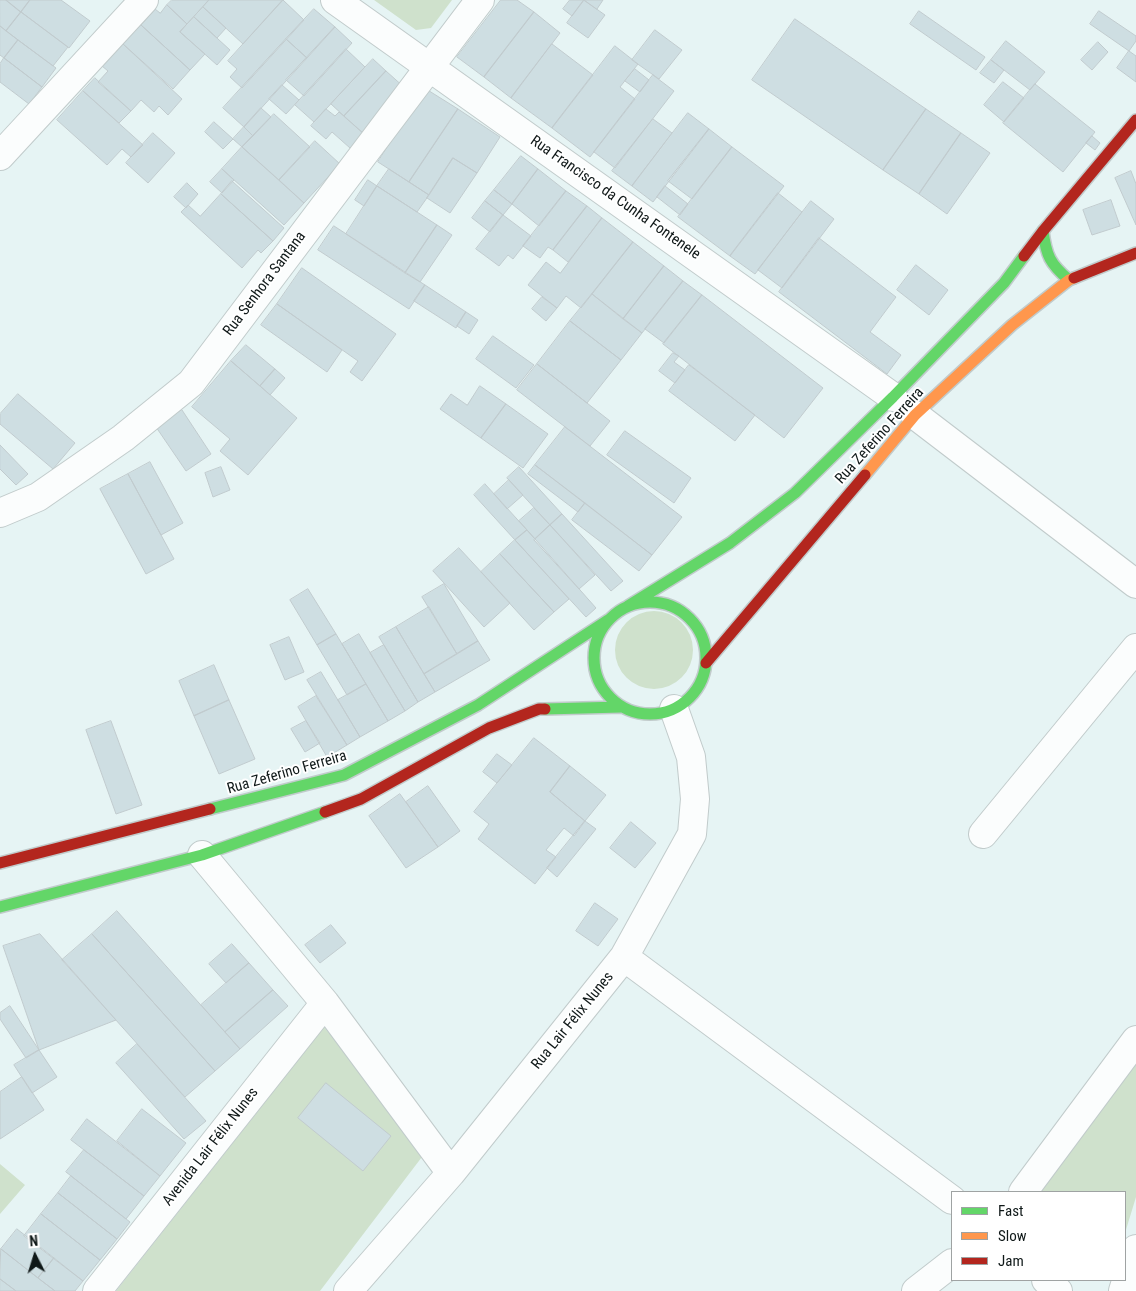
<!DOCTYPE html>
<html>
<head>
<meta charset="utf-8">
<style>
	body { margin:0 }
	#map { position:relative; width:1136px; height:1291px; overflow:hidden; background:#e6f4f4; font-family:"Roboto Condensed",sans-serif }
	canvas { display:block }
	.legend { position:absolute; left:951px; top:1191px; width:175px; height:90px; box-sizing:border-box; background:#fff; border:1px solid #9fa3a3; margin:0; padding:6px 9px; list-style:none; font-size:15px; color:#0f1818 }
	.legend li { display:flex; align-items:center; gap:10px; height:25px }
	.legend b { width:25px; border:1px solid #9fa3a3 }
	.north { position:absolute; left:10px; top:1231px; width:50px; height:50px; -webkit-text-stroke:4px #fff; paint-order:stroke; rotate:355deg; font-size:14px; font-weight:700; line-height:20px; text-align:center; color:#0f1818 }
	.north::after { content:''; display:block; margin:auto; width:18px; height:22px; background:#0f1818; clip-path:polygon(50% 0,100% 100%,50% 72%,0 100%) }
</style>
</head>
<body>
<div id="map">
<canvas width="1136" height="1291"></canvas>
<ul class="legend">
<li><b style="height:6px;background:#63d668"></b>Fast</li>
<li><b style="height:6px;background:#ff974d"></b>Slow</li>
<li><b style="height:6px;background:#b3261e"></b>Jam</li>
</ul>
<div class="north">N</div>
</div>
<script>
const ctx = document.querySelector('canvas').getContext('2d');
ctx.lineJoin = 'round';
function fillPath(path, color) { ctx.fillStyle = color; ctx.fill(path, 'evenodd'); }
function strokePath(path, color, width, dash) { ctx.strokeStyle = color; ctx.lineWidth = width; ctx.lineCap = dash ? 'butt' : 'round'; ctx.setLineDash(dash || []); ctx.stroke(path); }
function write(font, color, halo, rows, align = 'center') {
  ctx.font = font + ' "Roboto Condensed",sans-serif'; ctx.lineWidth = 4; ctx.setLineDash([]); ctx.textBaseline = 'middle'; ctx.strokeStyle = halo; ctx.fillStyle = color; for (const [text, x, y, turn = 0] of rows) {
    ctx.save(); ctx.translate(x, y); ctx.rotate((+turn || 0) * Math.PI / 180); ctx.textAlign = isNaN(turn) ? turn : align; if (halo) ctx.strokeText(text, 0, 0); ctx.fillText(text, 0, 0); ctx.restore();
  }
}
fillPath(new Path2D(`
	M 374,0 L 452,0 L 431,28 L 416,30 Z
	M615 650a39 39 0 1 1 78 0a39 39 0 1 1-78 0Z
	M 324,1027 L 428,1149 L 320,1291 L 116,1291 Z
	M 1136,1064 L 1136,1197 L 1125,1233 L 1125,1192 L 1032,1192 Z
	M 0,1164 L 25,1185 L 0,1214 Z`), '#cfe1cc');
const building = new Path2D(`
	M 0,0 L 6,0 L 21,12 L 6,31 L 0,26 Z
	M 6,0 L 30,0 L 21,12 Z
	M 30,0 L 61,0 L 90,21 L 69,48 L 21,12 Z
	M 172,0 L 209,0 L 187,24 L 167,5 Z
	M 209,0 L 283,0 L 243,44 L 203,7 Z
	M 283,0 L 304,20 L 242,88 L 230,77 L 237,69 L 228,61 Z
	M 501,0 L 517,0 L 534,12 L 484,77 L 457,57 Z
	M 570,0 L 584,0 L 572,16 L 563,9 Z
	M 584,0 L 605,15 L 588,38 L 567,23 Z
	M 584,0 L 603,0 L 597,9 Z
	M 167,5 L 187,24 L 180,32 L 205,54 L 190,70 L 141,25 L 155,9 L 160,13 Z
	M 203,7 L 226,28 L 217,38 L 194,17 Z
	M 314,9 L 335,27 L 307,58 L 286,39 Z
	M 919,11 L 985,57 L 976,70 L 910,24 Z
	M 1099,11 L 1136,36 L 1136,41 L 1129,51 L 1090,24 Z
	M 21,12 L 68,47 L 53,66 L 6,31 Z
	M 534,12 L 560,33 L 511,98 L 484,77 Z
	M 194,17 L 230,50 L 217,65 L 180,32 Z
	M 795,19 L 926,109 L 883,170 L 752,80 Z
	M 141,25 L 190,70 L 173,89 L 123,44 Z
	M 0,26 L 18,40 L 4,58 L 0,55 Z
	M 335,27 L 352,43 L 304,96 L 286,80 Z
	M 655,30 L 682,50 L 659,79 L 632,60 Z
	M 286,39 L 307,58 L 244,127 L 223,108 Z
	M 18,40 L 56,68 L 42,87 L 4,58 Z
	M 1006,41 L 1045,72 L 1030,90 L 991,60 Z
	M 1098,42 L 1108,52 L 1092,70 L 1081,60 Z
	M 123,44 L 182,99 L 168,115 L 159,106 L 154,112 L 141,100 L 131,111 L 98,82 L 108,71 L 102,66 Z
	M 552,44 L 593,75 L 552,128 L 511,98 Z
	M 615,46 L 638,64 L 620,87 L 635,99 L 590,157 L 552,128 Z
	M 346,49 L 365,67 L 314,122 L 295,105 Z
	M 1129,51 L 1136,56 L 1136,82 L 1117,68 Z
	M 4,58 L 42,87 L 29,104 L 0,82 L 0,64 Z
	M 373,59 L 386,71 L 344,116 L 331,104 Z
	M 991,60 L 1004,70 L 994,83 L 980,73 Z
	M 635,69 L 649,80 L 640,92 L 625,81 Z
	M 386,71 L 405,88 L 364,134 L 344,116 Z
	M 653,75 L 674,91 L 615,168 L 594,152 Z
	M 95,78 L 131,111 L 119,123 L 83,91 Z
	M 1003,82 L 1024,98 L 1004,122 L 984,105 Z
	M 1035,84 L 1095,132 L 1063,172 L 1003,123 Z
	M 282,85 L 299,100 L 286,114 L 269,99 Z
	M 426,89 L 458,109 L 409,182 L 378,162 Z
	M 83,91 L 143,145 L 131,157 L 122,149 L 107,165 L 57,120 Z
	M 261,108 L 271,117 L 253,136 L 244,127 Z
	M 326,109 L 335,116 L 339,112 L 364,134 L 350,148 L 332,132 L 326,139 L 311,126 Z
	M 458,109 L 500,137 L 477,173 L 453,158 L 429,195 L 409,182 Z
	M 926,109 L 961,133 L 919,194 L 883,170 Z
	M 688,113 L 709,129 L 653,202 L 632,186 Z
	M 274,114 L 310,147 L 279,180 L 242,147 Z
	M 653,119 L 672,133 L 632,186 L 612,171 Z
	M 214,122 L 233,139 L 223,149 L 205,132 Z
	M 244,127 L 253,136 L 242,147 L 233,139 Z
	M 709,129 L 732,147 L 692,199 L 668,181 Z
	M 153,133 L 175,153 L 148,183 L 126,163 Z
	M 961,133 L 990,153 L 947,214 L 919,194 Z
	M 1092,136 L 1100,143 L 1095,150 L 1086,143 Z
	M 315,141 L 340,164 L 304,203 L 279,180 Z
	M 242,147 L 304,203 L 284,225 L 222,169 Z
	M 732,147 L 784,186 L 730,256 L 678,217 Z
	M 521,156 L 538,169 L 512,204 L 494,190 Z
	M 453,158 L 477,173 L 450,213 L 427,198 Z
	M 222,169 L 234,180 L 222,193 L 210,182 Z
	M 389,169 L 429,195 L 417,212 L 377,186 Z
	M 538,169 L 566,191 L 539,226 L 512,204 Z
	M 1131,171 L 1136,184 L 1136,225 L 1115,178 Z
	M 368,180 L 377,186 L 364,206 L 355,200 Z
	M 232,181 L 284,228 L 273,241 L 221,194 Z
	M 187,183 L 198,194 L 186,208 L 174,197 Z
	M 377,186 L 437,225 L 405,273 L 346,234 Z
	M 665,186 L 688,204 L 680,215 L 657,197 Z
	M 494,190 L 512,204 L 503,215 L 485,201 Z
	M 566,191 L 587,206 L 553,250 L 548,247 L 540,258 L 523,246 Z
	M 778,193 L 802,212 L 755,274 L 730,256 Z
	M 221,194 L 273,241 L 261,253 L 258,250 L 242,268 L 181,212 L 188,205 L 200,216 Z
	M 1111,200 L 1120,226 L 1092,235 L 1083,210 Z
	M 485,201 L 503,215 L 490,232 L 472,218 Z
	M 811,201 L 834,219 L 782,288 L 758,270 Z
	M 587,206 L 602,218 L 568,262 L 553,250 Z
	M 503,215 L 531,236 L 513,259 L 508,255 L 499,266 L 476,249 Z
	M 602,218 L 633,242 L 581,308 L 566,296 L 557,308 L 528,285 L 546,262 L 560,273 Z
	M 437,225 L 452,235 L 420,282 L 405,273 Z
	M 334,226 L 425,285 L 409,309 L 318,250 Z
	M 819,238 L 896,297 L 870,332 L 901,355 L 887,374 L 779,292 Z
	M 633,242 L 664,266 L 623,319 L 592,294 Z
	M 916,265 L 948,290 L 929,315 L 897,290 Z
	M 664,266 L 683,281 L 642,333 L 623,319 Z
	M 302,268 L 396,334 L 362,381 L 350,372 L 358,361 L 277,304 Z
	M 683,281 L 702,295 L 664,343 L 645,329 Z
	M 425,285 L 466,312 L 456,328 L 414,301 Z
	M 592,294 L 642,333 L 621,360 L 570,321 Z
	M 702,295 L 823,388 L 784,438 L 663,344 Z
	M 542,297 L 557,308 L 546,321 L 532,309 Z
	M 277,304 L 342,350 L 327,372 L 261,325 Z
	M 466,312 L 478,320 L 469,334 L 457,326 Z
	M 570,321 L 621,360 L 587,403 L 537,364 Z
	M 493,336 L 534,365 L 516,388 L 476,359 Z
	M 246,345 L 275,369 L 260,386 L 231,361 Z
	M 673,353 L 679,356 L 674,362 L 685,370 L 675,383 L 659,371 Z
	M 231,361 L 297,418 L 248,475 L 220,451 L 230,439 L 192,407 Z
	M 537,364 L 610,421 L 590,446 L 517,390 Z
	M 689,365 L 755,415 L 735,441 L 669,391 Z
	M 275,369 L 285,378 L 270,395 L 260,386 Z
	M 480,386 L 506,404 L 481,438 L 440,409 L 451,394 L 467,405 Z
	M 18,394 L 75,443 L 53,469 L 0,424 L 0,414 Z
	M 506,404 L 548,434 L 523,468 L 481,438 Z
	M 182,410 L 211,454 L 186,471 L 156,427 Z
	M 565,427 L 682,517 L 652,555 L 535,465 Z
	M 625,431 L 691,478 L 674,503 L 607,455 Z
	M 0,445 L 28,474 L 16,485 L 0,469 Z
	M 150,462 L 183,523 L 161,535 L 128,474 Z
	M 535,465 L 585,503 L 578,512 L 528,474 Z
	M 221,467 L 230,490 L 213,497 L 205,473 Z
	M 519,467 L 562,514 L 550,525 L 507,478 Z
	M 128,474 L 174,559 L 146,574 L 100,489 Z
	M 509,480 L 523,495 L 507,509 L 494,494 Z
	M 485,484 L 527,530 L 515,540 L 474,495 Z
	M 585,503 L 652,555 L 639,571 L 572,520 Z
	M 534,508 L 550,525 L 535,539 L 519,521 Z
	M 562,514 L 623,581 L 611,591 L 550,525 Z
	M 550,525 L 595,575 L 579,589 L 534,540 Z
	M 527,530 L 596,608 L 586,617 L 515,540 Z
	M 515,540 L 569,599 L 554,612 L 500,554 Z
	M 459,548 L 510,603 L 484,627 L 433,571 Z
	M 500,554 L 554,612 L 534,630 L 481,572 Z
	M 444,584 L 478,641 L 457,654 L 422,597 Z
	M 308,589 L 336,634 L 317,645 L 290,600 Z
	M 429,607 L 457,654 L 424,674 L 396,627 Z
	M 396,627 L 435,692 L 418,702 L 379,637 Z
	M 336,634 L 366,684 L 347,695 L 317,645 Z
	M 359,634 L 405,711 L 388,721 L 342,644 Z
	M 289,637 L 304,672 L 285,680 L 270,645 Z
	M 478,641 L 490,660 L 435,692 L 424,674 Z
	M 384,645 L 418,702 L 405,711 L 370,653 Z
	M 214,665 L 229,700 L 194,716 L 179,681 Z
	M 321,672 L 360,737 L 347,745 L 307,680 Z
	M 366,684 L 388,721 L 360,737 L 338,700 Z
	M 316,696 L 347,745 L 327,757 L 298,707 Z
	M 229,700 L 255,759 L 219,774 L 194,716 Z
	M 111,721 L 142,805 L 116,814 L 86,730 Z
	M 306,721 L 320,743 L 305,752 L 291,729 Z
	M 534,738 L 570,766 L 550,792 L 585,821 L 574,836 L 564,828 L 546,850 L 556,857 L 535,884 L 478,839 L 489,824 L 474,812 Z
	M 497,754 L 512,765 L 497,783 L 483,772 Z
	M 570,766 L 606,795 L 585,821 L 550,792 Z
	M 428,786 L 460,831 L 438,847 L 406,802 Z
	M 400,794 L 438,847 L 406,868 L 369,816 Z
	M 585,821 L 596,829 L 557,877 L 547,868 Z
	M 631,822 L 656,843 L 635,868 L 610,848 Z
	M 595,903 L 618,919 L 598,946 L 576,931 Z
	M 117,911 L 240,1049 L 215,1071 L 92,934 Z
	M 331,925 L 346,943 L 320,963 L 305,945 Z
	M 40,934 L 116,1020 L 39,1050 L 3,946 Z
	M 92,934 L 215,1071 L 185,1097 L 62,960 Z
	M 232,944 L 249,963 L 226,983 L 209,964 Z
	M 249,963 L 273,990 L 225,1032 L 201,1005 Z
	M 273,990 L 288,1006 L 240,1049 L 225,1032 Z
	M 10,1006 L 39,1050 L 26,1058 L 0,1019 L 0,1013 Z
	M 137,1044 L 206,1121 L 184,1139 L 116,1063 Z
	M 39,1050 L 57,1077 L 32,1093 L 14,1065 Z
	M 22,1077 L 44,1110 L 0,1139 L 0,1092 Z
	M 326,1083 L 391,1136 L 363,1171 L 298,1118 Z
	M 142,1109 L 186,1143 L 160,1176 L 117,1141 Z
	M 87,1119 L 160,1176 L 144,1196 L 71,1140 Z
	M 84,1150 L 144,1196 L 126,1219 L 66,1172 Z
	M 71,1176 L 130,1222 L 117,1239 L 58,1193 Z
	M 58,1193 L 117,1239 L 100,1260 L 41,1214 Z
	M 41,1214 L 100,1260 L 83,1281 L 24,1236 Z
	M 17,1229 L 54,1258 L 38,1278 L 1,1249 Z
	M 1,1249 L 38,1278 L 55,1291 L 16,1291 L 0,1279 Z
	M 54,1258 L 83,1281 L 75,1291 L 55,1291 L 38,1278 Z
	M 0,1279 L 16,1291 L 0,1291 Z`);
fillPath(building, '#cedee2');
strokePath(building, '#c1cbce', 1);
const street = new Path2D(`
	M 335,0 L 893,397
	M 0,156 L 144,0
	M 915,415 L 1136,584
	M 0,513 L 38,497 L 123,438 L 191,383 L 480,0
	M 983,834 L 1136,648
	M 202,855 L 325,1003 L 451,1173
	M 624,957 L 952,1200
	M 1023,1192 L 1136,1040
	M 1046,1280 L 1058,1291
	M 97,1291 L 325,1003
	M 348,1291 L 451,1173 L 624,957 L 692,834 L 695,799 L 691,757 L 674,709
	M 916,1291 L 952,1263
	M 1123,1291 L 1136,1249`);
const fast = new Path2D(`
	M 1043,231 C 1046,255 1050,264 1069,280
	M594 658a56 56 0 1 1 112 0a56 56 0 1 1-112 0Z
	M 628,606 L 730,543 L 795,493 L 893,397 L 1004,283 L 1024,256
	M 545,709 L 621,707
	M 210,809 L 344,775 L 478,705 L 608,620
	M 0,907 L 202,855 L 325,812`);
const slow = new Path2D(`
	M 865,475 L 915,415 L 1012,325 L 1069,280 L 1074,278`);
const jam = new Path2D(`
	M 1024,256 L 1043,231 L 1136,120
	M 1074,278 L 1136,253
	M 706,663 L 865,475
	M 325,812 L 361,799 L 489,728 L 539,709 L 545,709
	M 0,863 L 210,809`);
strokePath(street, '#c1cbcb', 30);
strokePath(fast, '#c1cbcb', 14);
strokePath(slow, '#c1cbcb', 14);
strokePath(jam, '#c1cbcb', 14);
strokePath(street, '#fbfdfd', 28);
strokePath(fast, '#63d668', 11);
strokePath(slow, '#ff974d', 11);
strokePath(jam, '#b3261e', 11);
write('15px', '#0f1818', '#fff', [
	["Rua Francisco da Cunha Fontenele",615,198,35],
	["Rua Senhora Santana",265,284,-53],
	["Rua Zeferino Ferreira",880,436,-48],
	["Rua Zeferino Ferreira",287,773,-16],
	["Rua Lair Félix Nunes",573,1021,-51],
	["Avenida Lair Félix Nunes",211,1147,-52]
]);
</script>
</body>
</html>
